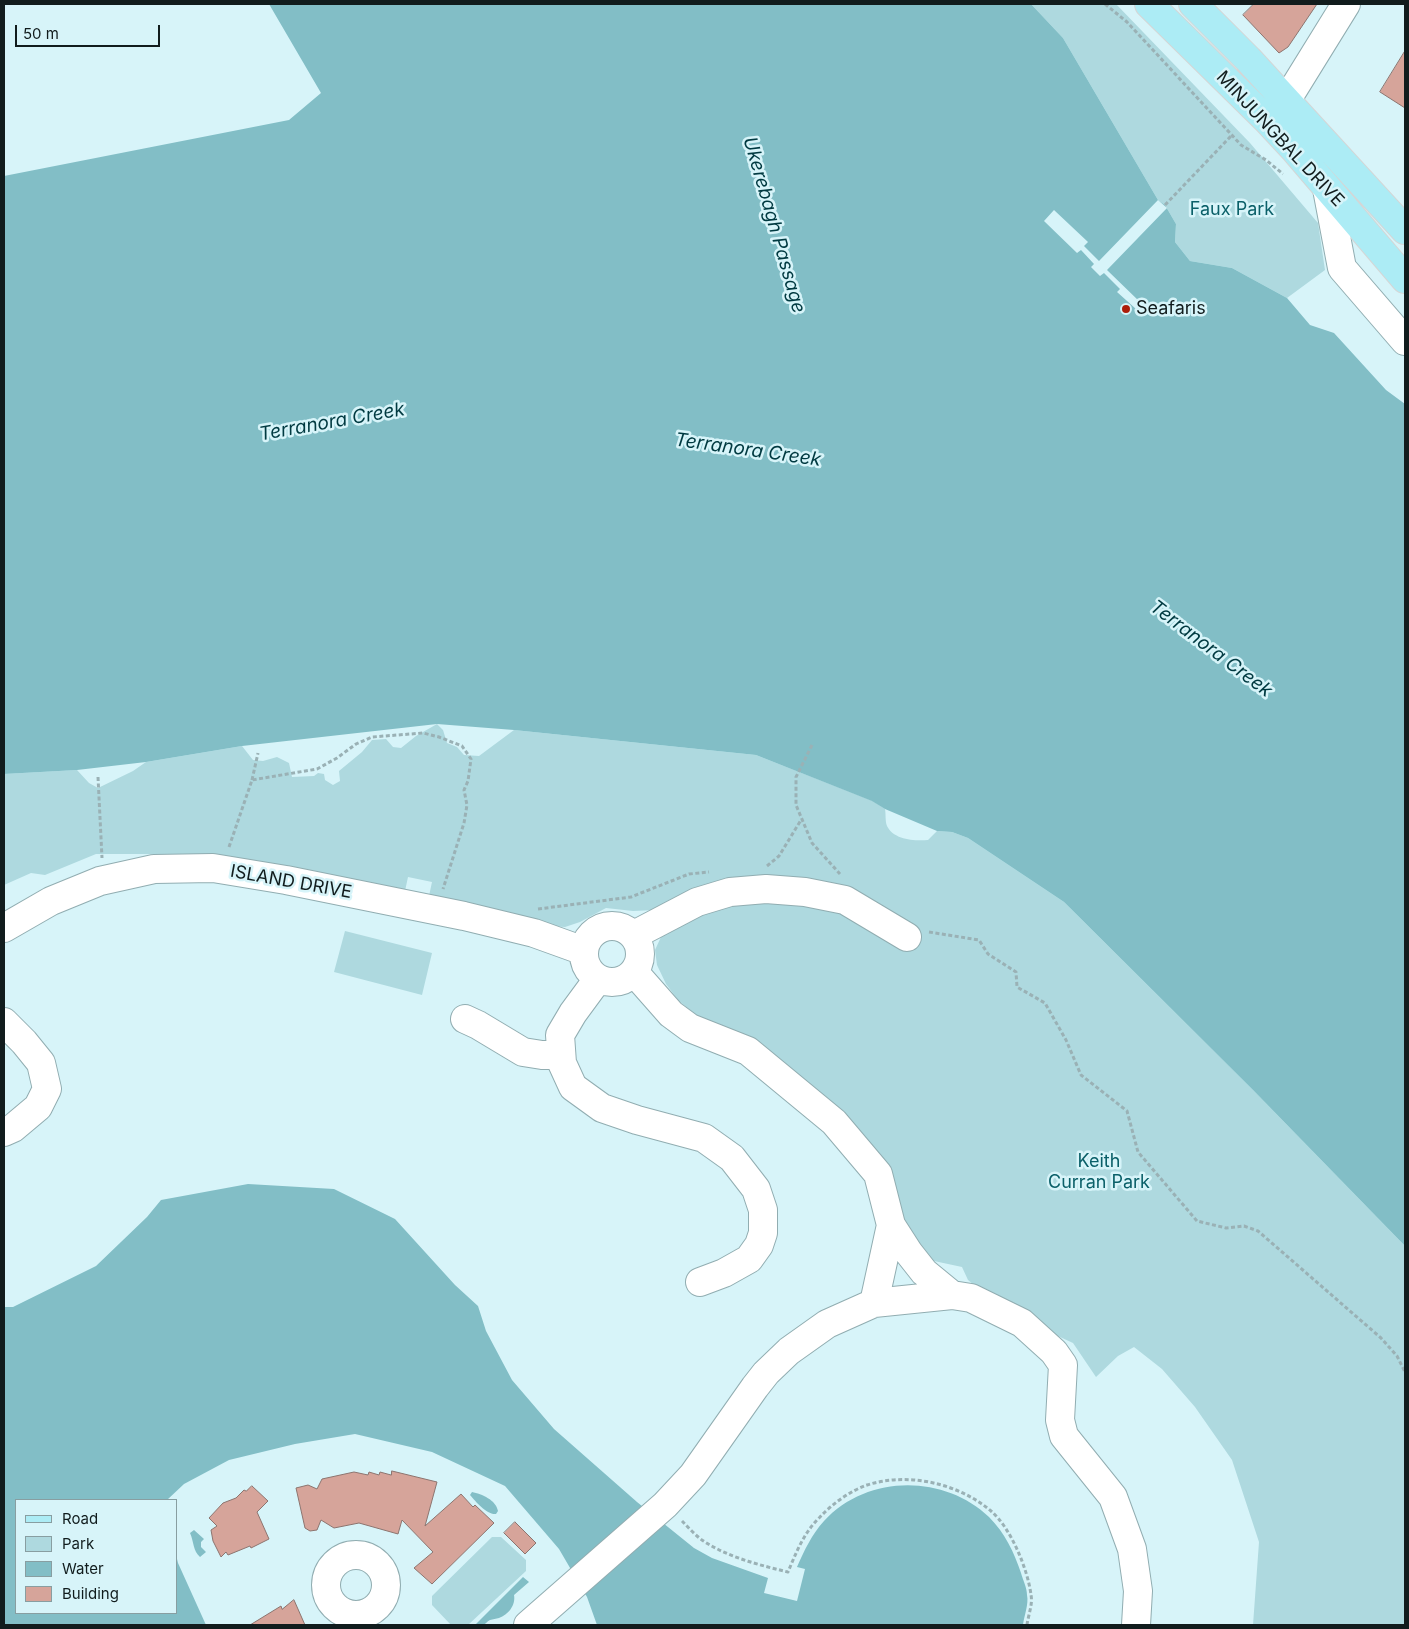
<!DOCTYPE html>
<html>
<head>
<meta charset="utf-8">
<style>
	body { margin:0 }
	#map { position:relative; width:1409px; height:1629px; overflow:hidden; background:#d7f4f9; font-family:Inter,sans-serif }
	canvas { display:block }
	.frame { position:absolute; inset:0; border:5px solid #111c1d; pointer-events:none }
	.legend { position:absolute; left:15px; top:1499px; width:162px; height:115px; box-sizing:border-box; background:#d7f4f9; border:1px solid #889ea1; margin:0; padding:6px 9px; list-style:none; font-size:15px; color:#111c1d }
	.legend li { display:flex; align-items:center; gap:10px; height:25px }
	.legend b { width:25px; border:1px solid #889ea1 }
	.scale { position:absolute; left:15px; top:25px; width:145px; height:22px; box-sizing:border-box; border:2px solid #111c1d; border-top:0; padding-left:6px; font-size:15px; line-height:18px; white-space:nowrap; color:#111c1d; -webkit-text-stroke:4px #d7f4f9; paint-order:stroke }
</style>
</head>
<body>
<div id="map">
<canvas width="1409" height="1629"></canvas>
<div class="frame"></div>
<ul class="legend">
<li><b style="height:6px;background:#acecf5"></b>Road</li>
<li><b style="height:14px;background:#aed9df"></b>Park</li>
<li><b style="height:14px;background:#82bec6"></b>Water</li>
<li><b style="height:14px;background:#d6a49a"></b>Building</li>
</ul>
<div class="scale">50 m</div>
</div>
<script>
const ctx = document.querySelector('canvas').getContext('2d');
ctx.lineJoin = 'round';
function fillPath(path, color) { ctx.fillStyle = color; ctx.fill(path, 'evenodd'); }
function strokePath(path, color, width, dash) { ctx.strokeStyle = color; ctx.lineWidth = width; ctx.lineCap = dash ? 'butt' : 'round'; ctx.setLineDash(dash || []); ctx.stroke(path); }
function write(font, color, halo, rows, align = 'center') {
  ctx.font = font + ' Inter,sans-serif'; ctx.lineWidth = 5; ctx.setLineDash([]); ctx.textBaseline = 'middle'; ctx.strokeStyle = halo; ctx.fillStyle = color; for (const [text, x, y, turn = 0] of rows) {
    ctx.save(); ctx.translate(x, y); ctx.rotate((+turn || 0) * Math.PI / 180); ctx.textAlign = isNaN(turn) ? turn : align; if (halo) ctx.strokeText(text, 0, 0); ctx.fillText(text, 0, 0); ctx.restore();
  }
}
fillPath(new Path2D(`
	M 1031,4 L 1116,4 L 1250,143 L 1318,223 L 1325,270 L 1287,298 L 1232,268 L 1190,261 L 1175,242 L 1176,224 L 1165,205 L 1158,200 L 1063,38 Z
	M 437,724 L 443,730 L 447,743 L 457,747 L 464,755 L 479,756 L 514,730 L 756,755 L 873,801 L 885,809 C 886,814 885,821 887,826 C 894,840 914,841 928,840 L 937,831 L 952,832 L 968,838 L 1064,902 L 1253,1090 L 1405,1246 L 1405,1625 L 1253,1625 L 1259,1542 L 1232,1460 L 1195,1407 L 1162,1369 L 1134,1347 L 1118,1356 L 1096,1377 L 1073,1343 L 1008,1313 L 968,1280 L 962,1267 L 934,1261 L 911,1249 L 849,1122 L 802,1078 L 752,1044 L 715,1028 L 696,1015 L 678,1000 L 666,984 L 657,965 L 655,950 L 661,937 L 671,926 L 655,910 L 633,911 L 606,908 L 580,922 L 565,927 L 550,926 L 429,896 L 432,882 L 408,877 L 405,891 L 230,862 L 159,854 L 96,854 L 45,875 L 31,873 L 4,885 L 4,774 L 77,770 L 89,783 L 98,788 L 133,771 L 146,762 L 242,746 L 253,760 L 263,761 L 277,757 L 289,763 L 292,777 L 314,776 L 318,773 L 324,774 L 325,780 L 333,785 L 340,781 L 339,771 L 362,752 L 372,740 L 386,739 L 393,747 L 401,748 L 416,736 Z
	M 345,931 L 432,953 L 422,995 L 334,972 Z
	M 492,1537 L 501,1537 L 526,1560 L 526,1571 L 468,1625 L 451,1625 L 432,1605 L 432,1596 Z`), '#aed9df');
fillPath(new Path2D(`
	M 269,4 L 1031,4 L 1063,38 L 1158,200 L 1165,205 L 1176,224 L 1175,242 L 1190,261 L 1232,268 L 1287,298 L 1310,325 L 1334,333 L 1386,390 L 1405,404 L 1405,1246 L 1253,1090 L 1064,902 L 968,838 L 952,832 L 937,831 L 885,809 L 872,801 L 756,755 L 514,730 L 437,724 L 242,746 L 146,762 L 77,770 L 4,774 L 4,176 L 289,120 L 321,93 Z
	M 248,1184 L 334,1189 L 395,1219 L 455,1285 L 478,1306 L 486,1331 L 512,1380 L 554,1429 L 637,1502 L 694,1548 L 712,1558 L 768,1578 L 764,1593 L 797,1601 L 805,1569 L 797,1567 C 804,1551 812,1534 824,1521 C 867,1474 944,1474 989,1517 C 1005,1533 1014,1552 1021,1573 C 1023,1580 1027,1588 1027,1595 C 1029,1604 1024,1616 1023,1625 L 597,1625 L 587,1597 L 559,1549 L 505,1486 L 432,1452 L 355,1434 L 295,1444 L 229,1460 L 184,1484 L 167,1500 L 16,1500 L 16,1613 L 176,1613 L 176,1555 L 178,1563 L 206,1625 L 4,1625 L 4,1307 L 13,1307 L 96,1266 L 147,1217 L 161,1200 Z
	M 472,1492 C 482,1494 496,1500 498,1511 L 496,1514 C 487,1515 476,1502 470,1495 Z
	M 194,1530 L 204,1539 L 201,1542 L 201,1547 L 206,1552 L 200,1557 C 193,1551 194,1542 190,1533 Z
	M 523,1577 L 529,1582 L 514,1595 C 516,1605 508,1615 499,1618 C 496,1619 493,1619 490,1620 C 489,1620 485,1624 484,1625 L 475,1625 Z`), '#82bec6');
fillPath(new Path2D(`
	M 1158,200 L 1167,208 L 1107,270 L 1141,303 L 1136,309 L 1117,292 L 1120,289 L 1104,273 L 1100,276 L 1091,267 L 1094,264 L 1081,250 L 1077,253 L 1044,221 L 1054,210 L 1088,242 L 1084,246 L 1099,261 Z`), '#d7f4f9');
const building = new Path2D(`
	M 1254,4 L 1317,4 L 1288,47 L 1279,53 L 1243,15 Z
	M 1405,51 L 1405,108 L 1380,92 Z
	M 392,1471 L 437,1482 L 425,1526 L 461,1494 L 473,1507 L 475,1505 L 494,1523 L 432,1584 L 414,1568 L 433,1552 L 402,1520 L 398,1534 L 359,1523 L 334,1528 L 321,1520 L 317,1530 L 310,1531 L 305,1528 L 296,1488 L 308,1485 L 317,1489 L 322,1479 L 354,1472 L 368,1475 L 369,1472 L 379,1475 L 380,1472 L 391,1475 Z
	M 252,1486 L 268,1501 L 257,1512 L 269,1539 L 251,1548 L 250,1546 L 228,1555 L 226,1552 L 221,1557 L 213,1541 L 211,1530 L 217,1526 L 209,1518 L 223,1503 L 236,1498 L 244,1490 L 246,1491 Z
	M 515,1522 L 536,1543 L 525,1554 L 504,1533 Z
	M 294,1600 L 305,1625 L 250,1625 L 281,1606 L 282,1609 Z`);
fillPath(building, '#d6a49a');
strokePath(building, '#8c746f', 1);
const minor = new Path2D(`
	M 1270,117 L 1286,101 L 1346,4
	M 1327,189 L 1342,268 L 1405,341
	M584 954a28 28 0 1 1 56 0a28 28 0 1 1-56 0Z
	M 4,928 L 51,901 L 100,881 L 154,869 L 213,868 L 286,880 L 464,916 L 534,933 L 584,951
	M 634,935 L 697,902 L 730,892 L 766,889 L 805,892 L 845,900 L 907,937
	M 634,972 L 671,1014 L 690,1028 L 748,1051 L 834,1122 L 878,1174 L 891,1225 L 874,1303
	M 598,979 L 573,1013 L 560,1035 L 562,1063 L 573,1087 L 602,1108 L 637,1120 L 704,1138 L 732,1158 L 756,1189 L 763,1210 L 763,1233 L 759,1245 L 749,1259 L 724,1273 L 700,1282
	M 465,1019 L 478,1025 L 523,1052 L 542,1055 L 561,1055
	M 4,1022 L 24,1042 L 41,1063 L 47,1089 L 38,1107 L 13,1128 L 4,1132
	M 891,1225 L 909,1253 L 924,1272 L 952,1295
	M326 1585a30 30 0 1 1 60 0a30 30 0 1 1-60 0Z
	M 528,1625 L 665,1505 L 693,1475 L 755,1387 L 766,1373 L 789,1351 L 827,1324 L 874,1303 L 952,1295 L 971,1298 L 1022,1323 L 1054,1352 L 1063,1365 L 1060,1420 L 1064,1436 L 1113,1497 L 1132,1549 L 1138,1591 L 1136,1625`);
const major = new Path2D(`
	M 1149,4 L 1267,120 L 1294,149 L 1405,279
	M 1193,4 L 1248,59 L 1405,230`);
strokePath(minor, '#91adb1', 30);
strokePath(major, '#d4d6d6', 30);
strokePath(new Path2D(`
	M 1105,4 L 1127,22 L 1241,145 L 1266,160 L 1283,174
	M 1165,205 L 1232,135
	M 812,745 L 796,777 L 796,805 L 812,843 L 840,874
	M 98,777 L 102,858
	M 252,780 L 258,753
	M 229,847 L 252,780 L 317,769 L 337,758 L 356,744 L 372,737 L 423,733 L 439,737 L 462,746 L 471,759 L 468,781 L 464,790 L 467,805 L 464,823 L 443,889
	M 767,866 L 779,856 L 801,820
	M 538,909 L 631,897 L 689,874 L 709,872
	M 929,932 L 979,940 L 988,954 L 1016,972 L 1017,987 L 1045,1003 L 1066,1040 L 1081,1075 L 1127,1111 L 1138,1152 L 1197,1221 L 1226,1228 L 1244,1226 L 1258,1231 L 1381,1338 L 1397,1356 L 1405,1372
	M 682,1521 C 688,1527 695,1535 702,1540 C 727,1557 759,1565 788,1572 C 796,1553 804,1532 820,1517 C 832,1504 850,1491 867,1485 C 908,1472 958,1483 991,1511 C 1011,1528 1028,1570 1031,1595 C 1033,1604 1028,1616 1027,1625`), '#9ab1b5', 3, [4, 2.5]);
strokePath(minor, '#fff', 28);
strokePath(major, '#acecf5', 28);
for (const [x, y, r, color] of [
	[1126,309,5,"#ac1d0a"]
]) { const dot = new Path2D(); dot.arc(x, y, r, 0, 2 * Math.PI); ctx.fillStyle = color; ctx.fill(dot); strokePath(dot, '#d7f4f9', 2); }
write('18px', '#111c1d', '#d7f4f9', [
	["MINJUNGBAL DRIVE",1280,139,47],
	["ISLAND DRIVE",291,882,10]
]);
write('18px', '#0b6069', '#d7f4f9', [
	["Faux Park",1232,210],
	["Keith",1099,1162],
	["Curran Park",1099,1183]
]);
write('18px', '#111c1d', '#d7f4f9', [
	["Seafaris",1136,309]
], 'left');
write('italic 19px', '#003a41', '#d7f4f9', [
	["Ukerebagh Passage",774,225,74],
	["Terranora Creek",332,422,-10],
	["Terranora Creek",748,450,8],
	["Terranora Creek",1211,649,37]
]);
</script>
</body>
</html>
